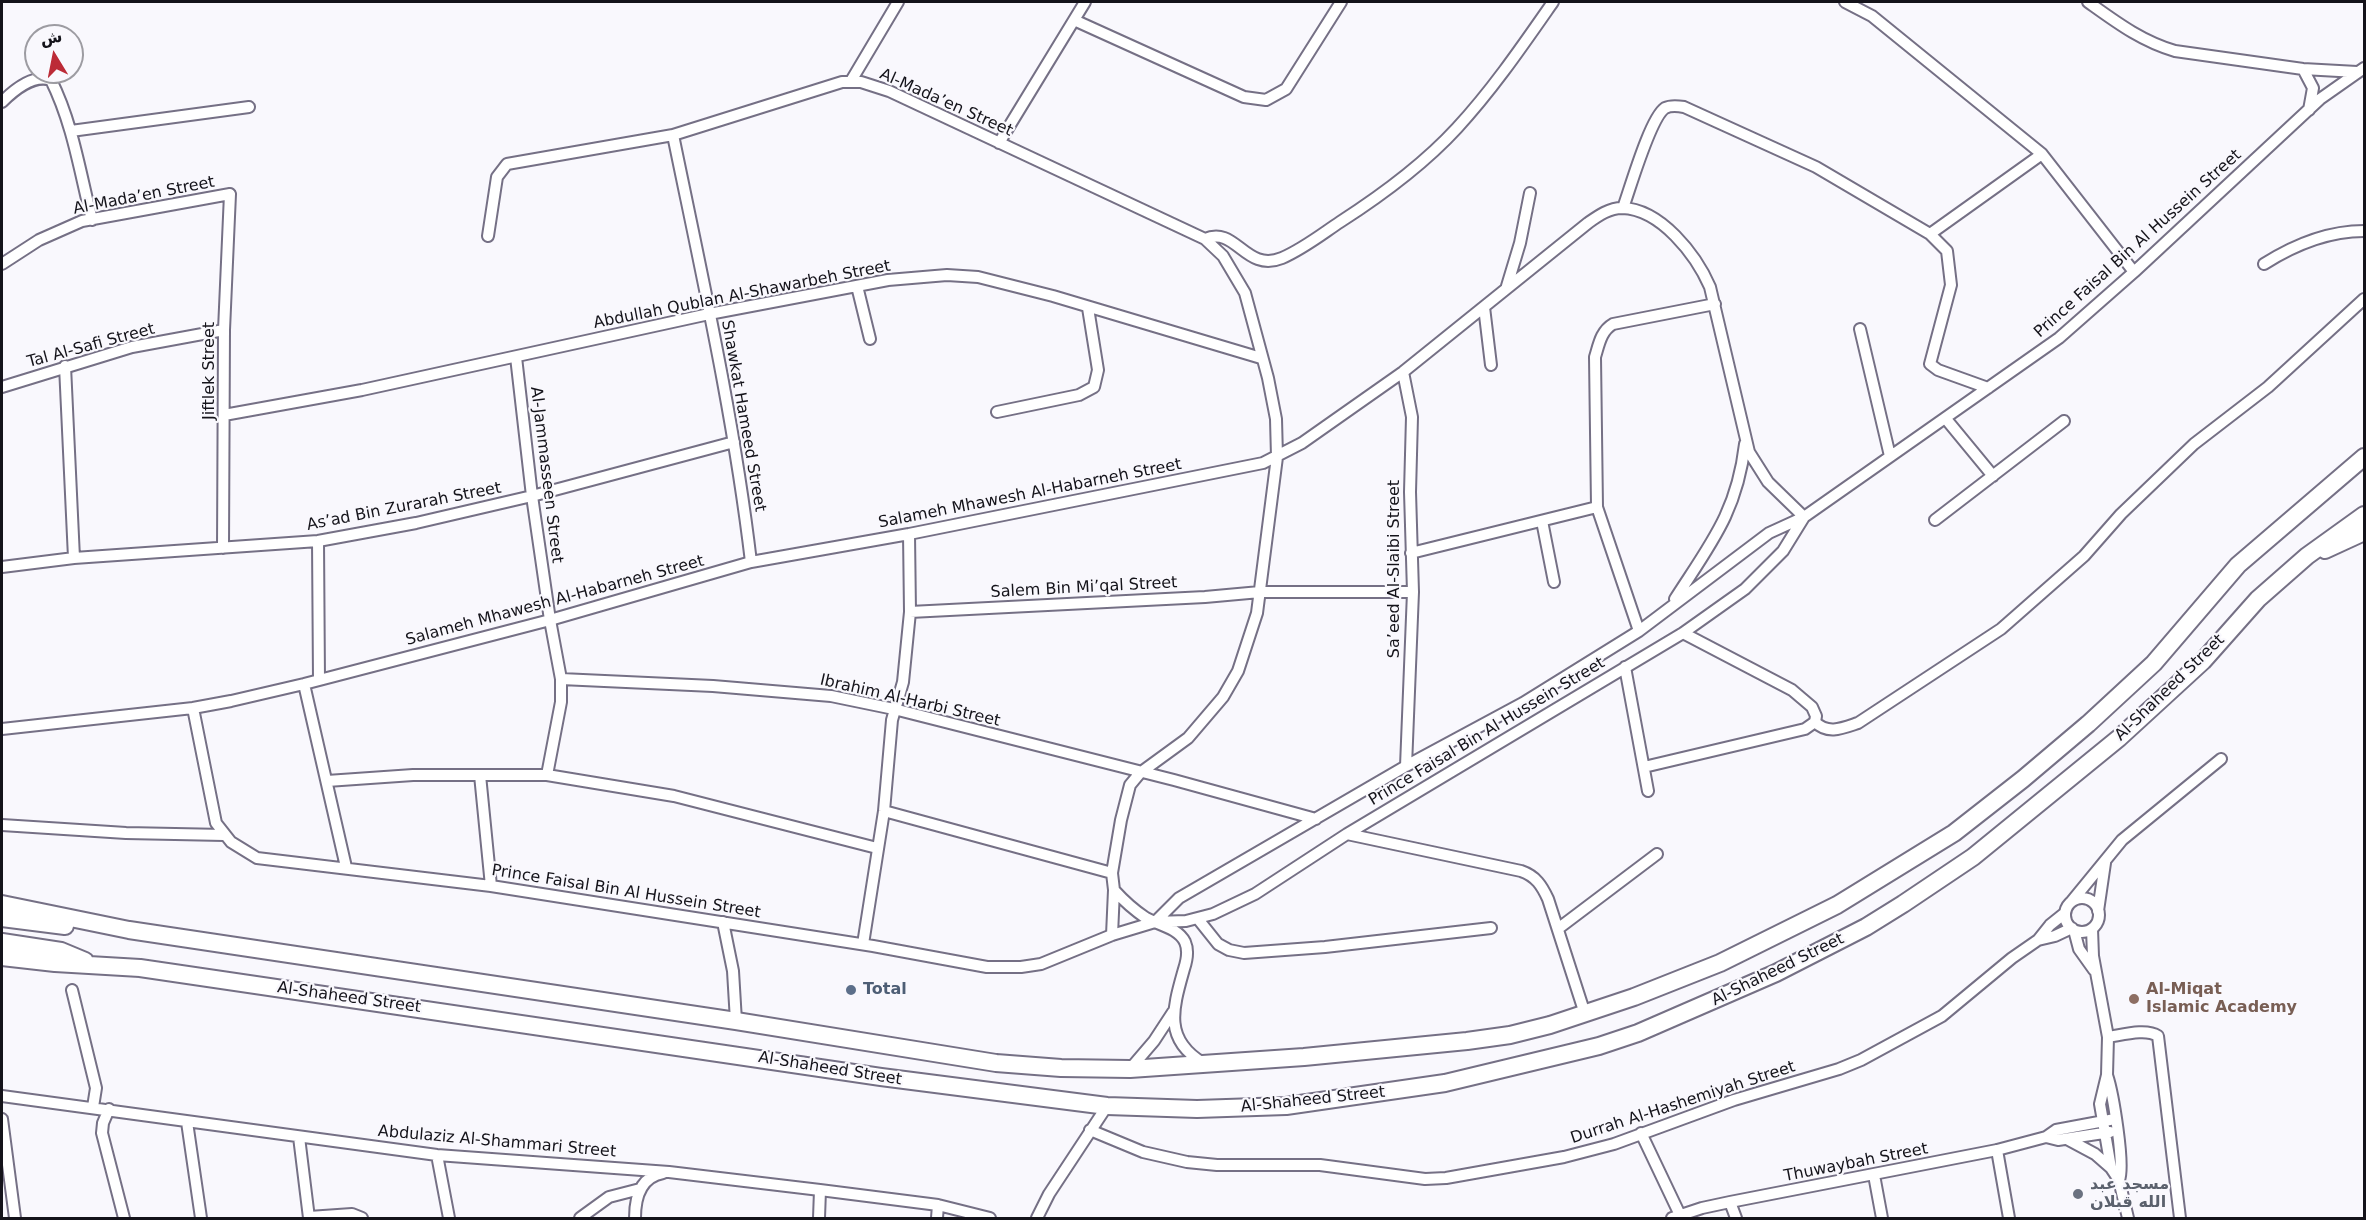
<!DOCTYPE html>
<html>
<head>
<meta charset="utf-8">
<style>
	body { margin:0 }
	#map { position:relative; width:2366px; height:1220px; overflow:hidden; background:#f9f8fd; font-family:"DejaVu Sans",Vazirmatn,sans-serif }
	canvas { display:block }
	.frame { position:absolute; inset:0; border:3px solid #14131a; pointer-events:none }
	.north { position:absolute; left:24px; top:24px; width:60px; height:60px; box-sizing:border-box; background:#f9f8fd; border:2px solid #9d9ca2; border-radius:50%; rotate:350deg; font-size:16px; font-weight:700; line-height:24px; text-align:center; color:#14131a }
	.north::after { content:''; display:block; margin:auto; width:21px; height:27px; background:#bc2b37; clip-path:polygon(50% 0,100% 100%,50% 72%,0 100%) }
</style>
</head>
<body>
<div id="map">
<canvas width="2366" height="1220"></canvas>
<div class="frame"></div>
<div class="north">ش</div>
</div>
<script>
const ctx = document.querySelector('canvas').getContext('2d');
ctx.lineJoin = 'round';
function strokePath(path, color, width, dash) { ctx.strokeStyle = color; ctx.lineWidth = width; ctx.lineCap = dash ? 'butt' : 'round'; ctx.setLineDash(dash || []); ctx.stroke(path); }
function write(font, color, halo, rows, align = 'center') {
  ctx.font = font + ' "DejaVu Sans",Vazirmatn,sans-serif'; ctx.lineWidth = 4.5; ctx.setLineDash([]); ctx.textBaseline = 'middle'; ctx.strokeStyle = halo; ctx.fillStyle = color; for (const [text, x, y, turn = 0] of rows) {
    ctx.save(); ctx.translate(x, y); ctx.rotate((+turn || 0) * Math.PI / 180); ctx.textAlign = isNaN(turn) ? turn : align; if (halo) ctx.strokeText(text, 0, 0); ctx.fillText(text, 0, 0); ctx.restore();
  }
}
const minor = new Path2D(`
	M 1845,2 L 1872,16 L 2042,154 L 2134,272
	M 2088,2 C 2116,22 2141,41 2175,51 L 2303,69 L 2357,72
	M 1074,20 L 1244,97 L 1266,100 L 1286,89 L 1341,2
	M 2303,69 L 2313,88 L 2309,110
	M 851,81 L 898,2
	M 2,102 C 14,90 34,74 51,80 C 73,124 80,173 92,220
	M 71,131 L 249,107
	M 673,135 C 702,276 734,418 751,562
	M 999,143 L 1085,2
	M 1623,208 C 1630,189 1650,118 1665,108 C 1671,105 1678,106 1684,107 L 1816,167 L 1930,234 L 1947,251 L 1951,285 L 1930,364 L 1938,370 L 1988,388
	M 1930,234 L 2042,154
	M 488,236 L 497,177 L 507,164 L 673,135 L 842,82 L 861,82 L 889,91 L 1205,239 L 1223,256 L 1245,293 L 1268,378 L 1276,419 L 1277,457 L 1257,613 L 1238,671 L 1223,697 L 1188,738 L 1140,773 L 1130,785 L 1121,820 L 1112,873 L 1114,890 L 1112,935
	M 1205,239 C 1236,225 1245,273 1282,258 C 1303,249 1322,234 1340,222 C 1382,195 1423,165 1457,128 C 1493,89 1523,45 1553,2
	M 2,264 L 39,240 L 82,221 L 230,194 L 224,330 L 223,548
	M 2264,264 C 2294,245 2329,231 2364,231
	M 857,286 L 870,339
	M 1507,286 L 1520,243 L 1530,193
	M 1484,307 L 1491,365
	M 1860,329 L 1890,456
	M 516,357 L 532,496 L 550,620 L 561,679 L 561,702 L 547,775
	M 65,366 L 74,558
	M 1403,372 L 1412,417 L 1410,492 L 1413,592 L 1406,766
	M 2,387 L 132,347 L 224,330
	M 997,412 L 1079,395 L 1094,387 L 1098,370 L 1088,308
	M 224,415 L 362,390 L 709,314 L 888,280 L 947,275 L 978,277 L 1053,296 L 1261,358
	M 1946,419 L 1993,476
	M 1935,520 L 2064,421
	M 1542,521 L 1554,582
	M 318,541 L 319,680
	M 1411,553 L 1597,507
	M 2,567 L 74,558 L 318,541 L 416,523 L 532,496 L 734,442
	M 1675,599 C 1711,543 1737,512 1745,444
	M 910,612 L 1205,597 L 1260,592 L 1413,592
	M 1639,631 L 1597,507 L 1595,357 C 1599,344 1601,331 1613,324 L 1715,304
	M 1625,667 L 1648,791
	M 561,679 L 713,686 L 831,696 L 894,709 L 1174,780 L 1316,819
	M 304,684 L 346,867
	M 193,708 L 216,823 L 231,842 L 257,858 L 491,886 L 873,946 L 987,967 L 1021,967 L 1041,964 L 1112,935 L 1155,922 L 1186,921 L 1213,914 L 1255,894 L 1347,834 L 1683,633 L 1745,589 L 1783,551 L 1804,517
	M 1815,722 C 1828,735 1843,728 1858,723 L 2001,629 L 2084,556 L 2121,514 L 2194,444 L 2268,387 L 2364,299
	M 2,729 L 193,708 L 231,701 L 304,684 L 550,620 L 751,562 L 909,534 L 1263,463 L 1302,443 L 1403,372 L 1588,223 C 1598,216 1609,208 1622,208 C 1661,209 1696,255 1710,287 L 1749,452 L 1768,482 L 1804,517
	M 1644,767 L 1805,729 L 1815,722 L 1816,716 L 1812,707 L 1792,690 L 1683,633
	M 480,775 L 491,886
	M 327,781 L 413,775 L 547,775 L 674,796 L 877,848
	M 884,811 L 1112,873
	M 2,825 L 126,833 L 224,835
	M 1347,834 L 1521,871 C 1536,876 1542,886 1548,899 L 1585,1014
	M 1114,890 C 1124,901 1134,910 1146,918 C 1159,925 1178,928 1185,942 C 1189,951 1187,960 1184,969 C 1173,1008 1163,1039 1203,1063
	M2065 915a17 17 0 1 1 34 0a17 17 0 1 1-34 0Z
	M 2072,901 L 2122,840 L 2221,759
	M 2098,911 L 2105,863
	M 1198,919 L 1218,944 L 1229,950 L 1244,953 L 1325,947 L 1491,928
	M 723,922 L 733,971 L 736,1021
	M 1155,922 L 1179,898 L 1406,766 L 1523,703 L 1639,631 L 1769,533 L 1804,517 L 2059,338 L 2134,272 L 2320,99 L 2364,68
	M 1559,928 L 1657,854
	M 2092,929 L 2093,956 L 2108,1037 L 2107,1075 L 2100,1104 L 2111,1168 L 2119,1180 L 2128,1218
	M 2074,930 L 2079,949 L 2094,970
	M 2038,940 L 2055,936 L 2072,928
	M 863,944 L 884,811 L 892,720 L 903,682 L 910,612 L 909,534
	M 72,990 L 96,1088 L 93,1107
	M 2108,1037 C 2122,1035 2146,1028 2158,1036 L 2180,1218
	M 1130,1069 L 1154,1041 L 1173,1012
	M 2107,1075 C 2113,1093 2125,1165 2119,1180
	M 2,1096 L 437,1155 L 669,1172 L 820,1190 L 938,1205 L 990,1218
	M 109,1109 L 103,1123 L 102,1133 L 124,1218
	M 2,1119 L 15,1218
	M 187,1122 L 201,1218
	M 1090,1130 L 1143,1152 L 1187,1162 L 1217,1165 L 1320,1165 L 1425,1179 L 1446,1178 L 1564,1157 L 1614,1144 L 1734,1100 L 1839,1069 L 1861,1060 L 1942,1016 L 2012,958 L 2038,940 L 2050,925 L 2065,913
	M 1641,1133 L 1680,1215
	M 299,1137 L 309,1218
	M 2046,1137 L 2058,1140 L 2110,1132
	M 2067,1139 L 2095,1154 L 2111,1168
	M 1997,1150 L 2009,1218
	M 437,1155 L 449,1218
	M 1874,1175 L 1882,1218
	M 1730,1202 L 1736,1218
	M 309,1217 L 352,1214 L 362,1218
	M 580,1218 L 609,1197 L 640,1189
	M 635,1218 C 635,1198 640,1177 663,1173
	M 819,1218 L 820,1190
	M 937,1218 L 938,1205
	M 1037,1218 L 1049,1194 L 1107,1106
	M 1672,1218 L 1702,1208 L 1730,1202 L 1997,1150 L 2046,1137 L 2056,1130 L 2115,1119`);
const highway = new Path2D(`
	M 2325,550 L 2364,532
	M 2,904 L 129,930 L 736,1021 L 996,1063 L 1061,1068 L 1130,1069 L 1304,1057 L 1467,1041 L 1510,1035 L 1550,1025 L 1634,997 L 1720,963 L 1837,905 L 1954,833 L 2023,779 L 2088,724 L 2154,663 L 2238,565 L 2364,457
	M 2,918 L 65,926
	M 2,942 L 61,951 L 85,961
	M 2,957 L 55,963 L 140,968 L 881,1077 L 1107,1106 L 1197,1109 L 1286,1106 L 1445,1083 L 1599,1046 L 1638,1033 L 1776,973 L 1866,927 L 1903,904 L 1973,857 L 2119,738 L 2203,661 L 2258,599 L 2307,556 L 2364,515`);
strokePath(minor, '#757085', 14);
strokePath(highway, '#757085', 20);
strokePath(minor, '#fff', 10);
strokePath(highway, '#fff', 16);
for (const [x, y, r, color] of [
	[851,990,6,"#5c6f8a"],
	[2134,999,6,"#8d6e63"],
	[2078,1194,6,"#6b7280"]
]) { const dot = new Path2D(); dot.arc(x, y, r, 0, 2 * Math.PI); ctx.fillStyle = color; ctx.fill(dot); strokePath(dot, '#f9f8fd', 2); }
write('16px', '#14131a', '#f9f8fd', [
	["Al-Mada’en Street",946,103,24],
	["Al-Mada’en Street",144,196,-11],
	["Prince Faisal Bin Al Hussein Street",2138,244,-42],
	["Abdullah Qublan Al-Shawarbeh Street",742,295,-11],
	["Tal Al-Safi Street",91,346,-15],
	["Jiftlek Street",210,371,-90],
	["Shawkat Hameed Street",743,416,80],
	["Al-Jammasseen Street",546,475,83],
	["Salameh Mhawesh Al-Habarneh Street",1030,494,-11],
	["As’ad Bin Zurarah Street",404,507,-11],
	["Sa’eed Al-Slaibi Street",1395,569,-90],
	["Salem Bin Mi’qal Street",1084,588,-3],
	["Salameh Mhawesh Al-Habarneh Street",555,601,-15],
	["Al-Shaheed Street",2170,688,-44],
	["Ibrahim Al-Harbi Street",910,701,13],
	["Prince Faisal Bin Al Hussein Street",1487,732,-31],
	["Prince Faisal Bin Al Hussein Street",626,892,9],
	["Al-Shaheed Street",1778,970,-26],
	["Al-Shaheed Street",349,998,8],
	["Al-Shaheed Street",830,1069,9],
	["Al-Shaheed Street",1313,1100,-6],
	["Durrah Al-Hashemiyah Street",1683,1103,-18],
	["Abdulaziz Al-Shammari Street",497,1142,5],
	["Thuwaybah Street",1856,1163,-11]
]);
write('bold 16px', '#4e5e75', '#f9f8fd', [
	["Total",863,990]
], 'left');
write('bold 16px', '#785e54', '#f9f8fd', [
	["Al-Miqat",2146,990],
	["Islamic Academy",2146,1008]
], 'left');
write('bold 16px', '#5b616d', '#f9f8fd', [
	["مسجد عبد",2090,1185],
	["الله قبلان",2090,1203]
], 'left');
</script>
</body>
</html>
